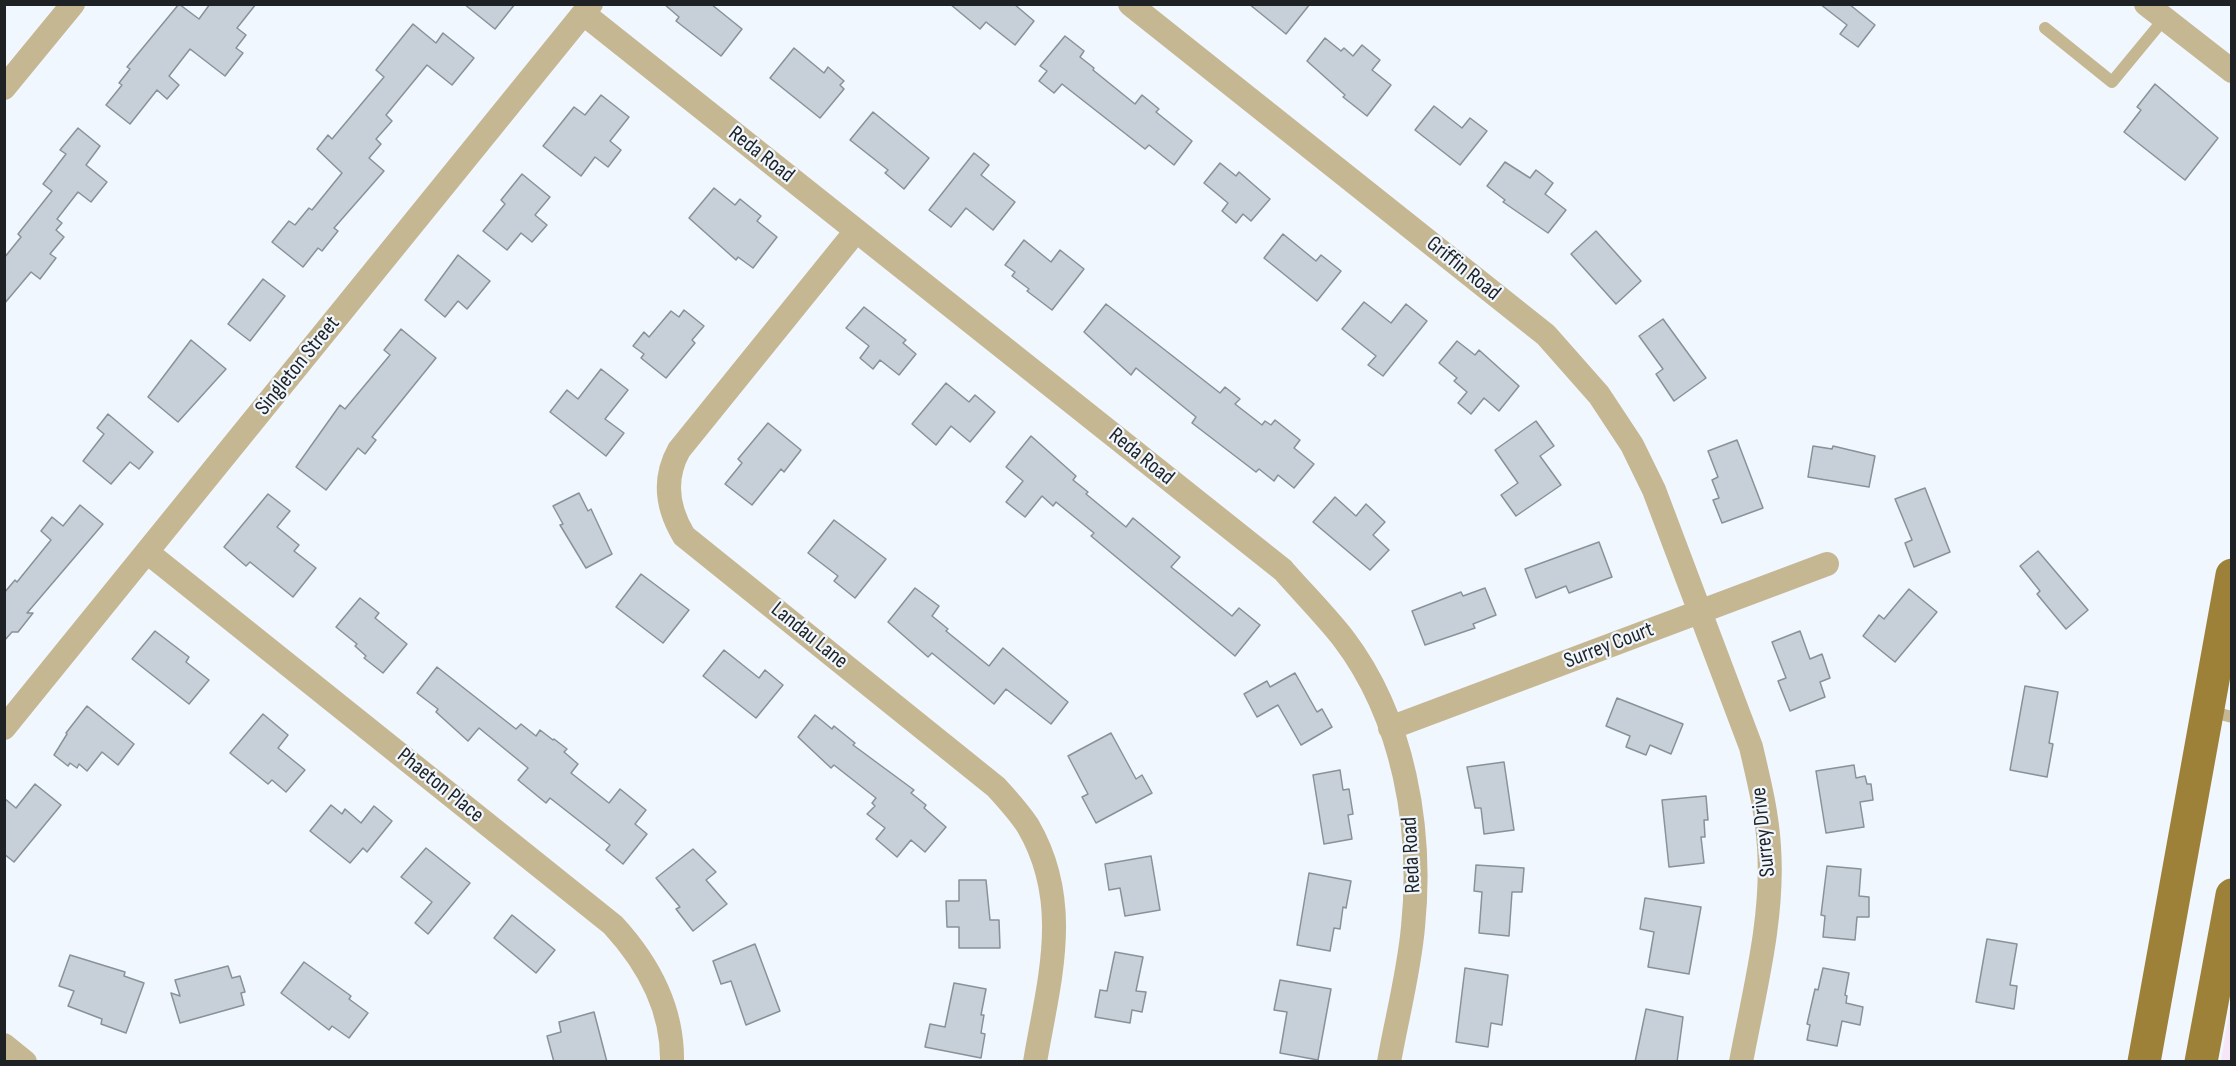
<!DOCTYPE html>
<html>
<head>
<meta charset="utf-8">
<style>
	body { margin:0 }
	#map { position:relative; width:2236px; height:1066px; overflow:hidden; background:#f0f7fe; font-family:"Sofia Sans Condensed",sans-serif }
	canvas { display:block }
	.frame { position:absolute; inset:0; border:6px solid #1f2225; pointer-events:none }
</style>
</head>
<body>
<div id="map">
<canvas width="2236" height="1066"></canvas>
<div class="frame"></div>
</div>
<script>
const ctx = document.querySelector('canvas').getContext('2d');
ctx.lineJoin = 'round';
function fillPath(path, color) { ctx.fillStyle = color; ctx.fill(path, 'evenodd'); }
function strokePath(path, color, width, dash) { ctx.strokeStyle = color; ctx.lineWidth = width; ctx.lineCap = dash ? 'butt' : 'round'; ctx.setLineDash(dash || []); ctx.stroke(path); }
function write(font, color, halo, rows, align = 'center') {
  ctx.font = font + ' "Sofia Sans Condensed",sans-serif'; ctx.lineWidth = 4.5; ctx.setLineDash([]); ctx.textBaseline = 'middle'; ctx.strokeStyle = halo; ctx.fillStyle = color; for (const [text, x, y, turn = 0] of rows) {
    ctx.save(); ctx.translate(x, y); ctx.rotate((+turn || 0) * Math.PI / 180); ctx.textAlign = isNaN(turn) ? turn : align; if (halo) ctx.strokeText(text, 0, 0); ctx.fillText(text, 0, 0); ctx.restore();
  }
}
fillPath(new Path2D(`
	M 2231,1001 L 2231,1061 L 2221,1061 Z`), '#f6e6f8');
const building = new Path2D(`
	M 179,4 L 199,19 L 210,4 L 256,4 L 237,28 L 246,35 L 236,48 L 243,53 L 225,76 L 190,49 L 169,76 L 179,85 L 167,99 L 157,90 L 130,124 L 106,105 L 122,85 L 119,83 L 130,69 L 127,67 Z
	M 464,4 L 515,4 L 495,29 Z
	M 664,4 L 711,4 L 742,29 L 721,56 L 676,21 L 679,17 Z
	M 950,4 L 1014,4 L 1034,21 L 1015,45 L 986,22 L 980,29 Z
	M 1249,4 L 1310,4 L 1286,34 Z
	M 1820,4 L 1849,4 L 1875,25 L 1858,47 L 1840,34 L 1847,25 Z
	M 413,24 L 436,43 L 443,33 L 474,58 L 452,85 L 427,65 L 386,115 L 392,121 L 376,139 L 381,144 L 369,158 L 384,171 L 334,228 L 338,231 L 322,251 L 318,248 L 303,267 L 272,242 L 289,221 L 295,225 L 309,208 L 312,210 L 342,173 L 317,149 L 328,135 L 332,139 L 384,77 L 376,70 Z
	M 1065,36 L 1084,51 L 1080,57 L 1094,68 L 1093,70 L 1135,104 L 1142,95 L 1159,109 L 1156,112 L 1192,141 L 1174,165 L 1149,145 L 1145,149 L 1062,84 L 1054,93 L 1039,81 L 1047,71 L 1040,66 Z
	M 1325,38 L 1341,51 L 1344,48 L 1353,56 L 1362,45 L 1380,60 L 1372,70 L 1391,85 L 1367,116 L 1343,97 L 1345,95 L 1307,61 Z
	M 794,48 L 824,73 L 828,67 L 844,81 L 840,85 L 844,89 L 820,118 L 770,78 Z
	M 2155,84 L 2218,138 L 2185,180 L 2124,132 L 2141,110 L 2137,107 Z
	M 601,95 L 629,117 L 610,141 L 621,150 L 608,167 L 595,157 L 581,176 L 543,146 L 574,107 L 585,115 Z
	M 1434,106 L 1462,128 L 1470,118 L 1487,131 L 1460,165 L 1415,130 Z
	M 873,112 L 929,158 L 904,189 L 885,173 L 888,170 L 850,140 Z
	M 78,128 L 100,146 L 86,165 L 107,182 L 91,202 L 78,192 L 57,219 L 62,223 L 56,230 L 64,237 L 50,254 L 56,258 L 40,279 L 31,272 L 4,304 L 4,258 L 21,237 L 18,234 L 52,191 L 43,184 L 66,154 L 60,150 Z
	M 974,153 L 989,165 L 981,175 L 1015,202 L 993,230 L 966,208 L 951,227 L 929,210 Z
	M 1505,162 L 1530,178 L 1536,170 L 1553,183 L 1545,194 L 1566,210 L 1548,233 L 1503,202 L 1505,200 L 1487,186 Z
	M 1220,163 L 1236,176 L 1239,172 L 1270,199 L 1251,221 L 1243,214 L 1236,223 L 1222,211 L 1228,203 L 1204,183 Z
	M 522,174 L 550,197 L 535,215 L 547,225 L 532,242 L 521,233 L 507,250 L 483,231 L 505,204 L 501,200 Z
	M 714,188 L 735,205 L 740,199 L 761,216 L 757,221 L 777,237 L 753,268 L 738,257 L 736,260 L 689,218 Z
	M 1596,231 L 1641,281 L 1616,304 L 1571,254 Z
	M 1283,234 L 1316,261 L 1321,255 L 1341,271 L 1317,301 L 1264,258 Z
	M 1024,240 L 1051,262 L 1060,250 L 1084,269 L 1052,310 L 1027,291 L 1029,289 L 1012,276 L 1015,272 L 1005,265 Z
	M 458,255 L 490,281 L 467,309 L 458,301 L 445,317 L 425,300 Z
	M 263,279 L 285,296 L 250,341 L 228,324 Z
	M 1364,302 L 1391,323 L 1406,304 L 1427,321 L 1383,376 L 1368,365 L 1376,356 L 1342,329 Z
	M 1106,304 L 1220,393 L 1225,387 L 1240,399 L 1235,404 L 1262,425 L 1265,421 L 1271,425 L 1275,420 L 1300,440 L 1294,448 L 1314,464 L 1294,488 L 1278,475 L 1274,481 L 1259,469 L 1256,472 L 1192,423 L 1196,417 L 1136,368 L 1131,375 L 1084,332 Z
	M 864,307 L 906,340 L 903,343 L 916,354 L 899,375 L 880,360 L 873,369 L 860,358 L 869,346 L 846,328 Z
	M 684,310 L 704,326 L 692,340 L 695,343 L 666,378 L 641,358 L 644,354 L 633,346 L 644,332 L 649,337 L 671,311 L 679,317 Z
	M 1663,319 L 1706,378 L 1674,401 L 1656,374 L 1663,369 L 1639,336 Z
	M 401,329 L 436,358 L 372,437 L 376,440 L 365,454 L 358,448 L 326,490 L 296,467 L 340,405 L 345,409 L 390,355 L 384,350 Z
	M 191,340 L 226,369 L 178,422 L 148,397 Z
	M 1457,341 L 1475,355 L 1479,350 L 1519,386 L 1499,411 L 1484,398 L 1471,414 L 1458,403 L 1467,392 L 1454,381 L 1457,378 L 1439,363 Z
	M 601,369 L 628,390 L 605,419 L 624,433 L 606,456 L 550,412 L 567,390 L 578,399 Z
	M 946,383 L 969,402 L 975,395 L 995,412 L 970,442 L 951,426 L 936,445 L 912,424 Z
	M 108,414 L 153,452 L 139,469 L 130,462 L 111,484 L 83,461 L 104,434 L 97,428 Z
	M 1536,421 L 1554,446 L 1540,456 L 1561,485 L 1516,516 L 1501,495 L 1518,483 L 1495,450 Z
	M 768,423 L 801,450 L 784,472 L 781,469 L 752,505 L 725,484 L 742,463 L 738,459 Z
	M 1031,436 L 1076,476 L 1073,480 L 1088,492 L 1086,494 L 1126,527 L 1133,518 L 1180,557 L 1171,567 L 1232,616 L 1239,608 L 1260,625 L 1235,656 L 1091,536 L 1094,533 L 1056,502 L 1053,506 L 1042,496 L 1025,517 L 1006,502 L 1023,481 L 1006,467 Z
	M 1737,440 L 1763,508 L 1722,523 L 1713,500 L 1719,498 L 1712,480 L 1718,477 L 1708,451 Z
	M 1813,446 L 1832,449 L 1833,446 L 1875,456 L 1869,487 L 1808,477 Z
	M 1925,488 L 1950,552 L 1914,567 L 1905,543 L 1912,540 L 1895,499 Z
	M 579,493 L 588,511 L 591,509 L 612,554 L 586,568 L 560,525 L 563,524 L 553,506 Z
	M 268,494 L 290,511 L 277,527 L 299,545 L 294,551 L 316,568 L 293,597 L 250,562 L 246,566 L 224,547 Z
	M 1335,497 L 1356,516 L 1366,504 L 1385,522 L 1373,535 L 1389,550 L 1370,570 L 1313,522 Z
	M 80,505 L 103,524 L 27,613 L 33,613 L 18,632 L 12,632 L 4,641 L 4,593 L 15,580 L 17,582 L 51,540 L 41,531 L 52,517 L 63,526 Z
	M 834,520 L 886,559 L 855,598 L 834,581 L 838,576 L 808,553 Z
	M 1599,542 L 1612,577 L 1569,593 L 1566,586 L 1536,598 L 1525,569 Z
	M 2038,551 L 2088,610 L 2066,629 L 2037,594 L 2040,591 L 2020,566 Z
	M 641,574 L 689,610 L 663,643 L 616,607 Z
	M 915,588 L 939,606 L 932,616 L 948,629 L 946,631 L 989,666 L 1003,648 L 1068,702 L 1051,724 L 1006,689 L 994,704 L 932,653 L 928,657 L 888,622 Z
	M 1485,588 L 1496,615 L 1473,624 L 1475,628 L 1425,645 L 1412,611 L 1461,592 L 1463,596 Z
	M 1909,589 L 1937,612 L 1895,662 L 1863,636 L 1879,615 L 1884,619 Z
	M 360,598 L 379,613 L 375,618 L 407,644 L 383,673 L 364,658 L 366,656 L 355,646 L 357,644 L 336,627 Z
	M 155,631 L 189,657 L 186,662 L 209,680 L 189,704 L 132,659 Z
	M 1800,631 L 1810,659 L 1822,654 L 1830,678 L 1820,682 L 1825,697 L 1790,711 L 1778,681 L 1786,678 L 1772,642 Z
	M 724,650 L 759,678 L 765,670 L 783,685 L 756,718 L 703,676 Z
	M 437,667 L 516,729 L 521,724 L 536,736 L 540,730 L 553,740 L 554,739 L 567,749 L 564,752 L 578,764 L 571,773 L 609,803 L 620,789 L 646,810 L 635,824 L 647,834 L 623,864 L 606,850 L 610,845 L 550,798 L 546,803 L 518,780 L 528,768 L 479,728 L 468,741 L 436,712 L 438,709 L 417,693 Z
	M 1295,673 L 1317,712 L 1322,709 L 1332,727 L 1301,745 L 1278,705 L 1257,717 L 1244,694 L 1267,681 L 1270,687 Z
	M 2025,686 L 2058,692 L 2049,743 L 2053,744 L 2047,777 L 2010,770 Z
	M 1617,698 L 1683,724 L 1671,754 L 1650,745 L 1646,755 L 1626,747 L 1630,736 L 1606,726 Z
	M 87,706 L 134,744 L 118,765 L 102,752 L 87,771 L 79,764 L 77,768 L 70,763 L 68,766 L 54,755 L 67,734 L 66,733 Z
	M 263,714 L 288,735 L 278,748 L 305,770 L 286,792 L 272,780 L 268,784 L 230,753 Z
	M 815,715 L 832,729 L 834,726 L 855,743 L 853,745 L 914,790 L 911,793 L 926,805 L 924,808 L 946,827 L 925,852 L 911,840 L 897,857 L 876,839 L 885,828 L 867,814 L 875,806 L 872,803 L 876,798 L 834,765 L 831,768 L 798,737 Z
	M 1111,733 L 1136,779 L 1142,775 L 1152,793 L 1096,823 L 1082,797 L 1088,794 L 1068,756 Z
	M 1504,762 L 1514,830 L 1484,834 L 1481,808 L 1475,808 L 1467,767 Z
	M 1854,765 L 1856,778 L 1865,776 L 1867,784 L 1871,784 L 1873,800 L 1860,802 L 1864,827 L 1826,833 L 1816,771 Z
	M 1340,770 L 1343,790 L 1349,789 L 1353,814 L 1348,815 L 1352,839 L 1324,844 L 1313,775 Z
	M 35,784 L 61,805 L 14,862 L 4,854 L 4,798 L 16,808 Z
	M 1706,796 L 1708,820 L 1704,820 L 1705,837 L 1701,837 L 1704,863 L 1669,867 L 1662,800 Z
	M 331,805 L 342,814 L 345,809 L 361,823 L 374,806 L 392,821 L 367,852 L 363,848 L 350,863 L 310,831 Z
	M 426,848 L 470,883 L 428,934 L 415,923 L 432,902 L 401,877 Z
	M 693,849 L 716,872 L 706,880 L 727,904 L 693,931 L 676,909 L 680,907 L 656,878 Z
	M 1151,856 L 1160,910 L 1125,916 L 1120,888 L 1109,890 L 1105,864 Z
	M 1476,865 L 1524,868 L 1522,892 L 1512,892 L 1509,936 L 1479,933 L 1482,892 L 1474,891 Z
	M 1827,866 L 1861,869 L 1859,896 L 1869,897 L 1869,917 L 1857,917 L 1855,940 L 1823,937 L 1825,916 L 1821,915 Z
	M 1309,873 L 1351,881 L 1346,908 L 1343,907 L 1340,929 L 1334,928 L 1330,951 L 1297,945 Z
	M 959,880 L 986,880 L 990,920 L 999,920 L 1000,948 L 959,948 L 959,927 L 947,927 L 946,901 L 959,901 Z
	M 1645,898 L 1701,907 L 1689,974 L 1648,967 L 1654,932 L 1640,929 Z
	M 512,915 L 555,950 L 536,973 L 494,938 Z
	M 1987,939 L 2017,944 L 2010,985 L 2017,986 L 2014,1009 L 1976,1002 Z
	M 755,944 L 780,1011 L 746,1025 L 731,981 L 721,984 L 713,961 Z
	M 1115,952 L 1143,957 L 1136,991 L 1146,992 L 1142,1012 L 1132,1010 L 1130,1023 L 1095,1017 L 1100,990 L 1107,991 Z
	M 70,955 L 125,972 L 124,976 L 144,983 L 126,1033 L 101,1024 L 102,1019 L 68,1006 L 74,991 L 59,986 Z
	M 304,962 L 351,996 L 349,999 L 368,1013 L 349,1038 L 332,1026 L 329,1030 L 281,993 Z
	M 228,966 L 232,978 L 240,976 L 245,992 L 241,993 L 244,1005 L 180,1023 L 171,993 L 180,996 L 175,980 Z
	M 1465,968 L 1508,975 L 1502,1025 L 1491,1023 L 1488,1047 L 1456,1042 Z
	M 1823,968 L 1849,973 L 1845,995 L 1847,996 L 1846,1003 L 1863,1007 L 1860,1025 L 1842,1021 L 1837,1046 L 1807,1040 L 1810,1025 L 1807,1024 L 1815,989 L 1818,990 Z
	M 1280,980 L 1331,989 L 1318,1060 L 1280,1053 L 1287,1012 L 1274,1010 Z
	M 954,983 L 986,989 L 981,1015 L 984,1015 L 981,1033 L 985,1034 L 981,1058 L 925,1047 L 930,1024 L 945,1027 Z
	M 1646,1009 L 1683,1017 L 1677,1062 L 1635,1062 Z
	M 594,1012 L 607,1062 L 554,1062 L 547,1036 L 561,1032 L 559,1022 Z`);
fillPath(building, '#c7d0d9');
strokePath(building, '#899199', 1.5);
strokePath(new Path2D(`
	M 2045,28 L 2112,82 L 2164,19
	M 2209,711 L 2232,717`), '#c6b793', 12);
strokePath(new Path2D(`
	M 1130,4 L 1546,335 L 1599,395 L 1632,445 L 1654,490 L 1751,747 C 1759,781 1767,813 1769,847 C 1774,918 1754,992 1741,1062
	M 2146,4 L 2232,71
	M 584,14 L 1283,570 C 1303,593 1324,614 1343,638 C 1404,718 1423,829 1413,927 C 1409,972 1397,1017 1389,1062
	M 4,88 L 73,4
	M 856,231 L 679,450 C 663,479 667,508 684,536 L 996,787 C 1007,799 1019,812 1028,826 C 1073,903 1049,980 1035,1062
	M 147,552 L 613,925 C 648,963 673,1008 672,1062
	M 4,728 L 591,4
	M 1390,728 L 1827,564
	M 4,1045 L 25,1062`), '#c6b793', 24);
strokePath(new Path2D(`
	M 2144,1062 L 2232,575
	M 2201,1062 L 2232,895`), '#9d8139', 33);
write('22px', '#1f2225', '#f0f7fe', [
	["Reda Road",761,155,38],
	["Griffin Road",1463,269,39],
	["Singleton Street",298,366,-51],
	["Reda Road",1141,457,39],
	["Landau Lane",809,636,39],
	["Surrey Court",1609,646,-21],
	["Phaeton Place",440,786,39],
	["Surrey Drive",1764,832,-96],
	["Reda Road",1412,855,-93]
]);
</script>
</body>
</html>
